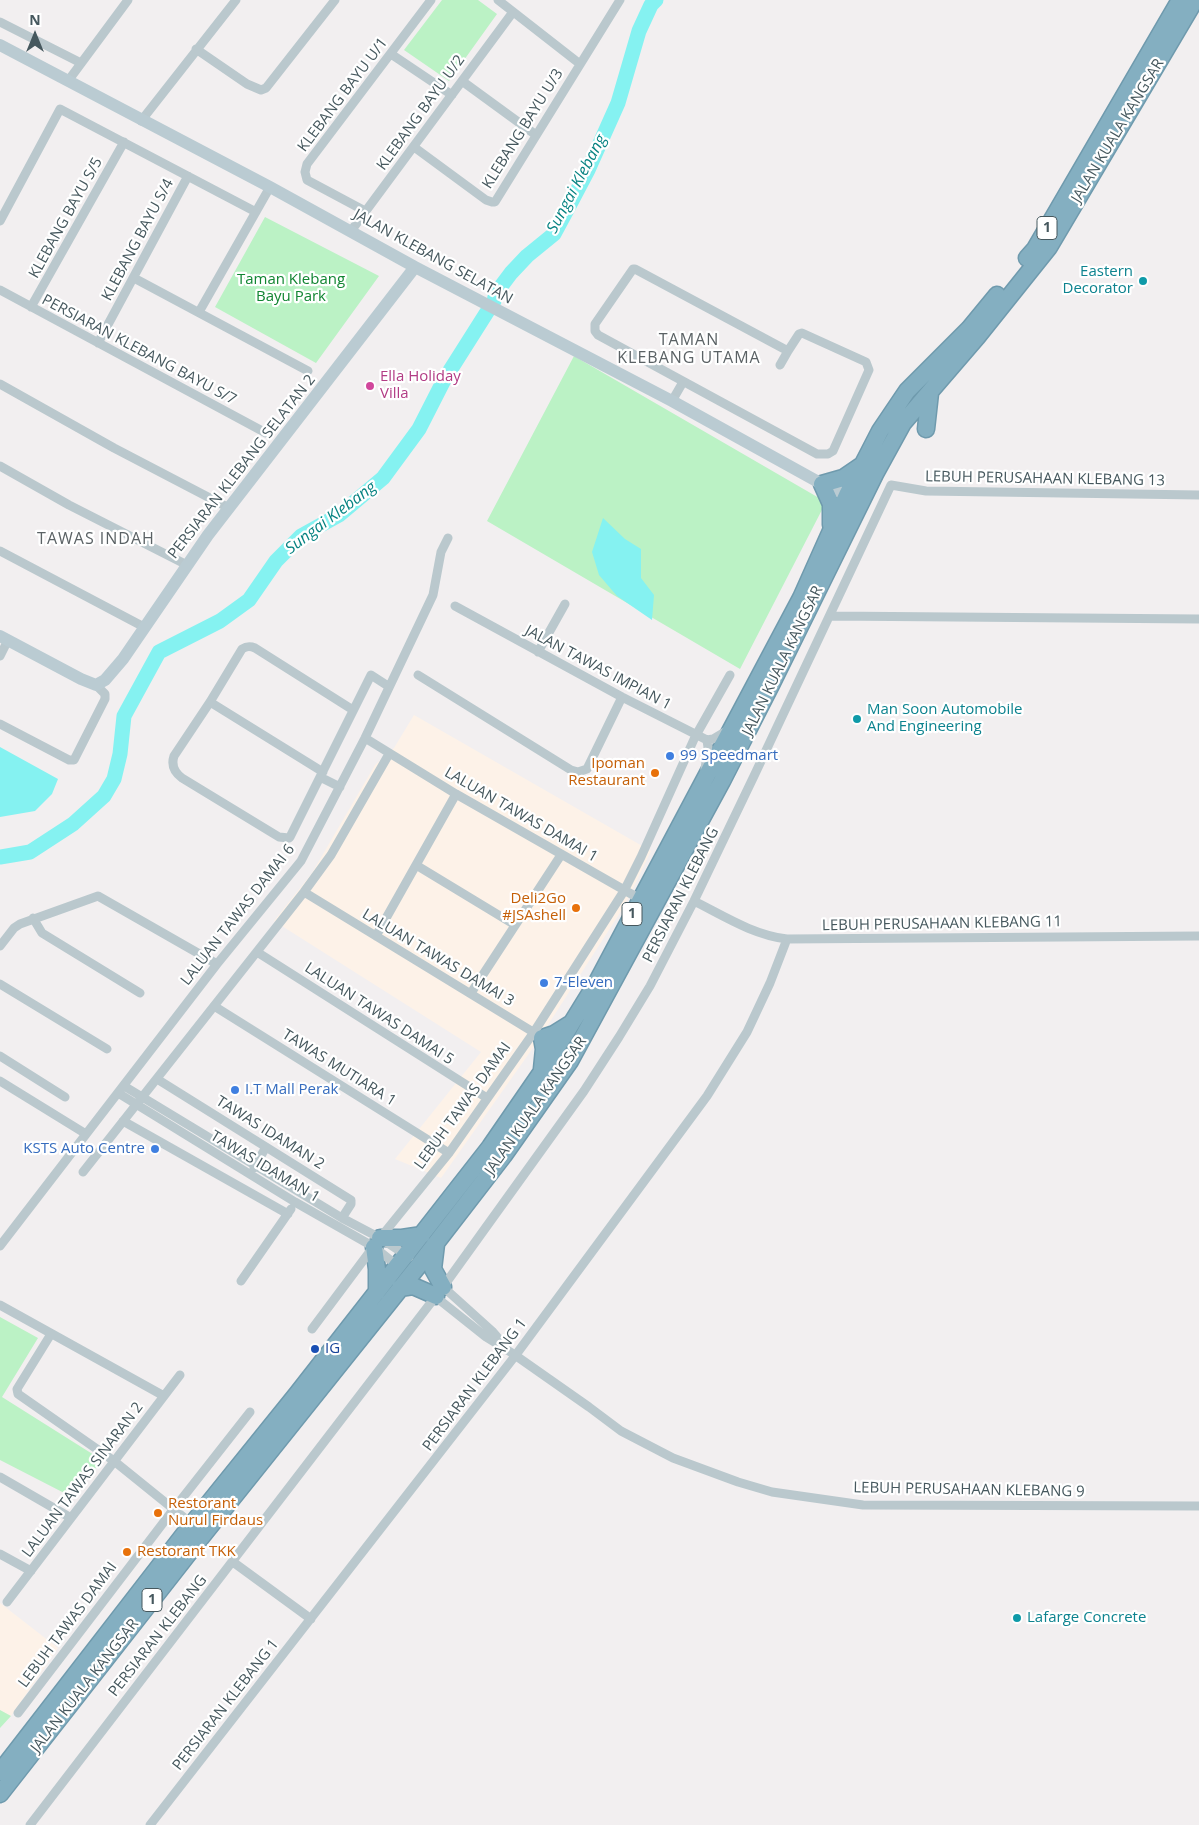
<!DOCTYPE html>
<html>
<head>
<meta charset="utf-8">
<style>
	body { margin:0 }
	#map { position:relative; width:1199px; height:1825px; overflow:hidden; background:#f2eff0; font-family:"Open Sans",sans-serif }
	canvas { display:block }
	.north { position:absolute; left:10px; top:10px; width:50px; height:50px; -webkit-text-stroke:4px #fff; paint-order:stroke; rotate:0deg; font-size:14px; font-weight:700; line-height:20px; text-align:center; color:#46585e }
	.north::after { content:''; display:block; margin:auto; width:18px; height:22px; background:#46585e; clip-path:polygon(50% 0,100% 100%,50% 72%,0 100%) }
</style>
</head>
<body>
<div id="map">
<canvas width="1199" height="1825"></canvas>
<div class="north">N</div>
</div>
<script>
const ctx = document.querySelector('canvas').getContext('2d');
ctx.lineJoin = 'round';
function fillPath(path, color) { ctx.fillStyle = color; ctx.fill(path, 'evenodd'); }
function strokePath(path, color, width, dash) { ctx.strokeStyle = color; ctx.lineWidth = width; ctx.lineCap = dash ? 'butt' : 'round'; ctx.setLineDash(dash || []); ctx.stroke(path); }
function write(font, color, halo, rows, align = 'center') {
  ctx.font = font + ' "Open Sans",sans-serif'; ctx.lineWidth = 4.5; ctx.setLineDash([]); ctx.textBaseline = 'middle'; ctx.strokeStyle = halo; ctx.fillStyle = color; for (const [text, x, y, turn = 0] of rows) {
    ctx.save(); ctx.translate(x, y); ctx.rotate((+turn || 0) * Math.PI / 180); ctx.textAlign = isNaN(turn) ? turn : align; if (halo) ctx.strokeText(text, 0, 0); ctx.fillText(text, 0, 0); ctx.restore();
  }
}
fillPath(new Path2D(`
	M 414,715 L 651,851 L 625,905 L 535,1045 L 441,1178 L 395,1159 L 481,1052 L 274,921 L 312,873 L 375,765 L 394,748 Z
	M 0,1603 L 58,1648 L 11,1716 L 0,1710 Z`), '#fdf2e8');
fillPath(new Path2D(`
	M 442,0 L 478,0 L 497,14 L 449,81 L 404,50 Z
	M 265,217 L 379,276 L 316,363 L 215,307 Z
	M 574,356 L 826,502 L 740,669 L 487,521 Z
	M 0,1317 L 38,1338 L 2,1397 L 102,1460 L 72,1497 L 0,1460 Z
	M 0,1710 L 11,1716 L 0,1728 Z`), '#bbf2c5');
fillPath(new Path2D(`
	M 603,518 L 625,539 L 641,549 L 641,578 L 654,595 L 652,620 L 617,596 L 599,575 L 592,552 Z
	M 0,747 L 58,779 L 52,794 L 35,811 L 0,817 Z`), '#85f2f1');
strokePath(new Path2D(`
	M 0,857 L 30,852 L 73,824 L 104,796 L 114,779 L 120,754 L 124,716 L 159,652 L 220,621 L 249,600 L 276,561 L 301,536 L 339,515 L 383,478 L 419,429 L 444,380 L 494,301 L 496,293 L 511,273 L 527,256 L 554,234 L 568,208 L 588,170 L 618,103 L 639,31 L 651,5 L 656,0`), '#85f2f1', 15);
const highway = new Path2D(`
	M 1027,258 L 1035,249 L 1180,0
	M 926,429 L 930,393
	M 831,525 L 831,504 L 822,484 L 843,478 L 862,465
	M 542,1069 L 544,1049 L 542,1038 L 554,1034 L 570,1024
	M 380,1238 L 402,1238 L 422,1235
	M 436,1244 L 433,1269 L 443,1287
	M 374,1247 L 377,1269 L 377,1292
	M 400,1288 L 413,1286 L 436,1296
	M 0,1772 L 192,1524 L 297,1394 L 490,1147 L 541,1073 L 597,982 L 801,598 L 847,495 L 880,431 L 907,391 L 969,329 L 997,295
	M 0,1794 L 199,1540 L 419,1265 L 504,1155 L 570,1061 L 722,781 L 771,685 L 875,474 L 903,423 L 977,337 L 1049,247 L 1195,0`);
strokePath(highway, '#6f9aad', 19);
strokePath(new Path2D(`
	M 498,0 L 580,64
	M 0,22 L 81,63
	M 196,49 L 247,84 L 261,90 L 266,88 L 335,0
	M 391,54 L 452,95
	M 68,81 L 128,0
	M 462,81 L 536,135
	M 141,121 L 236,0
	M 414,147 L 486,200 L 492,202 L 495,202 L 620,0
	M 365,211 L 307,180 L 305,172 L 307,164 L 431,0
	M 0,221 L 60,109 L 256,212
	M 351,231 L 513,12
	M 633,269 L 635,269 L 788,351 L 799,334 L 802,333 L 866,362 L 869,370 L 833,451 L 828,454 L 817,454 L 598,335 L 595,331 L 595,324 Z
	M 134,278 L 308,371
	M 0,290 L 266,433
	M 31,307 L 124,142
	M 199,312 L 270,187
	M 98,343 L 188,176
	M 780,365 L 788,351
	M 0,384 L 114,448 L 229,508
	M 672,401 L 683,382
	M 0,466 L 69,505 L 187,565
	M 0,551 L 144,627
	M 455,606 L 622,697 L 707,740 L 713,739 L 728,730
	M 830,616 L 1199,619
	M 538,652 L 565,604
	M 0,656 L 8,640
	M 418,675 L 571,770 L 578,772 L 587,769 L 622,697
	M 210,702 L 323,772
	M 353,710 L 255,648 C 250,646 247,646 242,649 L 210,702 L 174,756 C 171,765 174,772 182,778 L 279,837 L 289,838 L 290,837 L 371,675 L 388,686
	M 0,724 L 69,760 L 74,760 L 105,699 L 105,694 L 96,685
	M 365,738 L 456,794 L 640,899
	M 705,769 L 708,747 L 707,740
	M 320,777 L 340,787
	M 416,865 L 515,925
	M 304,892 L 538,1035
	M 694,901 C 724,916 753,935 787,939 L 1199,936
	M 33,918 L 42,933 L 140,993
	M 376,936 L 456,794
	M 0,946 L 14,928 L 20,924 L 98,896 L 217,964
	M 257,952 L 487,1098
	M 0,984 L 107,1049
	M 471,993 L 561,855
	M 214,1006 L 449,1153
	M 0,1056 L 65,1097
	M 157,1079 L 351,1200 L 351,1204 L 342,1218
	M 0,1081 L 86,1134
	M 124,1086 L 342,1218 L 380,1238 L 409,1257
	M 118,1093 L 295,1202 L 374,1247 L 399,1267
	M 123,1121 L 288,1214
	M 254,1168 L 266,1147
	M 83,1172 L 304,892 L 331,855 L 389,754
	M 0,1246 L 217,964 L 301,861 L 365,738 L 433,595 L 441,552 L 448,538
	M 241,1281 L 291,1209
	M 441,1285 L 492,1331 L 504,1345
	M 443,1287 L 584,1091 L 619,1037 L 650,986 L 694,901 L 754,776 L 891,485 L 926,491 L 1199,495
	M 432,1294 L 486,1337 L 512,1353 L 589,1407 L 621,1431 L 673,1458 L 738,1482 L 772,1492 L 863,1505 L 1199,1506
	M 0,1305 L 164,1396
	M 312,1329 L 380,1238 L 449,1153 L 534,1032 L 624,891 L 641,857 L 695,737 L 730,675
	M 51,1334 L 17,1389 L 18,1394 L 114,1461 L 192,1524
	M 0,1477 L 71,1518
	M 0,1554 L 31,1571
	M 233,1562 L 311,1619
	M 7,1602 L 180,1375
	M 18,1713 L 173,1510 L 250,1412
	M 30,1825 L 436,1296
	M 150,1825 L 515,1356 L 707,1096 L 747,1032 L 770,983 L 787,939`), '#bac8cd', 9);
strokePath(new Path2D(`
	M 0,45 L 270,187 L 415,267 L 672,401 L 822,484 L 851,497
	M 0,636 L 81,679 L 96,685 L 105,680 L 123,659 L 208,535 L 415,267`), '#bacbd2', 12);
strokePath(highway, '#84afc1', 16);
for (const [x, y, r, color] of [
	[1143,281,5,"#0f9aa8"],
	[370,386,5,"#d1479c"],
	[857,719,5,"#0f9aa8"],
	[670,756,5,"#3f7fe0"],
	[655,773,5,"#e8710a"],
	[576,908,5,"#e8710a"],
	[544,983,5,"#3f7fe0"],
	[235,1090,5,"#3f7fe0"],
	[155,1149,5,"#3f7fe0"],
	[315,1349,5,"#1a4fb4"],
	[158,1513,5,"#e8710a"],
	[127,1552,5,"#e8710a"],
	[1017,1618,5,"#0f9aa8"]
]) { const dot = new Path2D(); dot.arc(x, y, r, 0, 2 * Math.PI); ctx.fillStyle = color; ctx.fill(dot); strokePath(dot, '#fff', 2); }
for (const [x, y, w] of [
	[1047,228,20],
	[632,914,20],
	[152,1600,20]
]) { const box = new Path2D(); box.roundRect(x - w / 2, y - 11.5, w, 23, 4); ctx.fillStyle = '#fff'; ctx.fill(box); strokePath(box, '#46585e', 1); }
write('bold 14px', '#46585e', null, [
	["1",1047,228],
	["1",632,914],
	["1",152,1600]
]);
write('15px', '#46585e', '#fff', [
	["KLEBANG BAYU U/1",343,95,-53],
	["KLEBANG BAYU U/2",421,113,-54],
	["KLEBANG BAYU U/3",523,129,-58],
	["JALAN KUALA KANGSAR",1118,131,-59],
	["KLEBANG BAYU S/5",66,218,-61],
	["KLEBANG BAYU S/4",138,240,-62],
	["JALAN KLEBANG SELATAN",433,257,29],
	["PERSIARAN KLEBANG BAYU S/7",139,350,28],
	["PERSIARAN KLEBANG SELATAN 2",242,467,-52],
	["LEBUH PERUSAHAAN KLEBANG 13",1045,479,1],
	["JALAN KUALA KANGSAR",783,661,-64],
	["JALAN TAWAS IMPIAN 1",598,668,28],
	["LALUAN TAWAS DAMAI 1",521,815,30],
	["PERSIARAN KLEBANG",681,895,-63],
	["LALUAN TAWAS DAMAI 6",238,915,-52],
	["LEBUH PERUSAHAAN KLEBANG 11",942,924,-1],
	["LALUAN TAWAS DAMAI 3",438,958,31],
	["LALUAN TAWAS DAMAI 5",379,1014,33],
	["TAWAS MUTIARA 1",339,1068,32],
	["LEBUH TAWAS DAMAI",463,1106,-54],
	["JALAN KUALA KANGSAR",536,1106,-55],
	["TAWAS IDAMAN 2",270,1133,32],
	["TAWAS IDAMAN 1",265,1167,31],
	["PERSIARAN KLEBANG 1",475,1385,-53],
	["LALUAN TAWAS SINARAN 2",83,1480,-53],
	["LEBUH PERUSAHAAN KLEBANG 9",969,1490,1],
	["LEBUH TAWAS DAMAI",68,1625,-53],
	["PERSIARAN KLEBANG",158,1636,-52],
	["JALAN KUALA KANGSAR",85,1686,-52],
	["PERSIARAN KLEBANG 1",226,1705,-52]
]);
write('15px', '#0d838f', '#fff', [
	["Eastern",1133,272,"right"],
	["Decorator",1133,289,"right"],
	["Man Soon Automobile",867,710],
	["And Engineering",867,727],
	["Lafarge Concrete",1027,1618]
], 'left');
write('15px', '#118532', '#fff', [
	["Taman Klebang",291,280],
	["Bayu Park",291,297]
]);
write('15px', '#b23c85', '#fff', [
	["Ella Holiday",380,377],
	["Villa",380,394]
], 'left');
write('15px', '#366cbe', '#fff', [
	["99 Speedmart",680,756],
	["7-Eleven",554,983],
	["I.T Mall Perak",245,1090],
	["KSTS Auto Centre",145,1149,"right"]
], 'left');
write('15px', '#c56008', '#fff', [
	["Ipoman",645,764],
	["Restaurant",645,781],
	["Deli2Go",566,899],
	["#JSAshell",566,916],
	["Restorant",168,1504,"left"],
	["Nurul Firdaus",168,1521,"left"],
	["Restorant TKK",137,1552,"left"]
], 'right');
write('15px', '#164399', '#fff', [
	["IG",325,1349]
], 'left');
write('italic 16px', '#078382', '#fff', [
	["Sungai Klebang",577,184,-62],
	["Sungai Klebang",331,518,-37]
]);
ctx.letterSpacing = '1px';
write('16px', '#5b6265', '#fff', [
	["TAMAN",689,340],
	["KLEBANG UTAMA",689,358],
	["TAWAS INDAH",96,539]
]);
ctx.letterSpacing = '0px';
</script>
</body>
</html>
